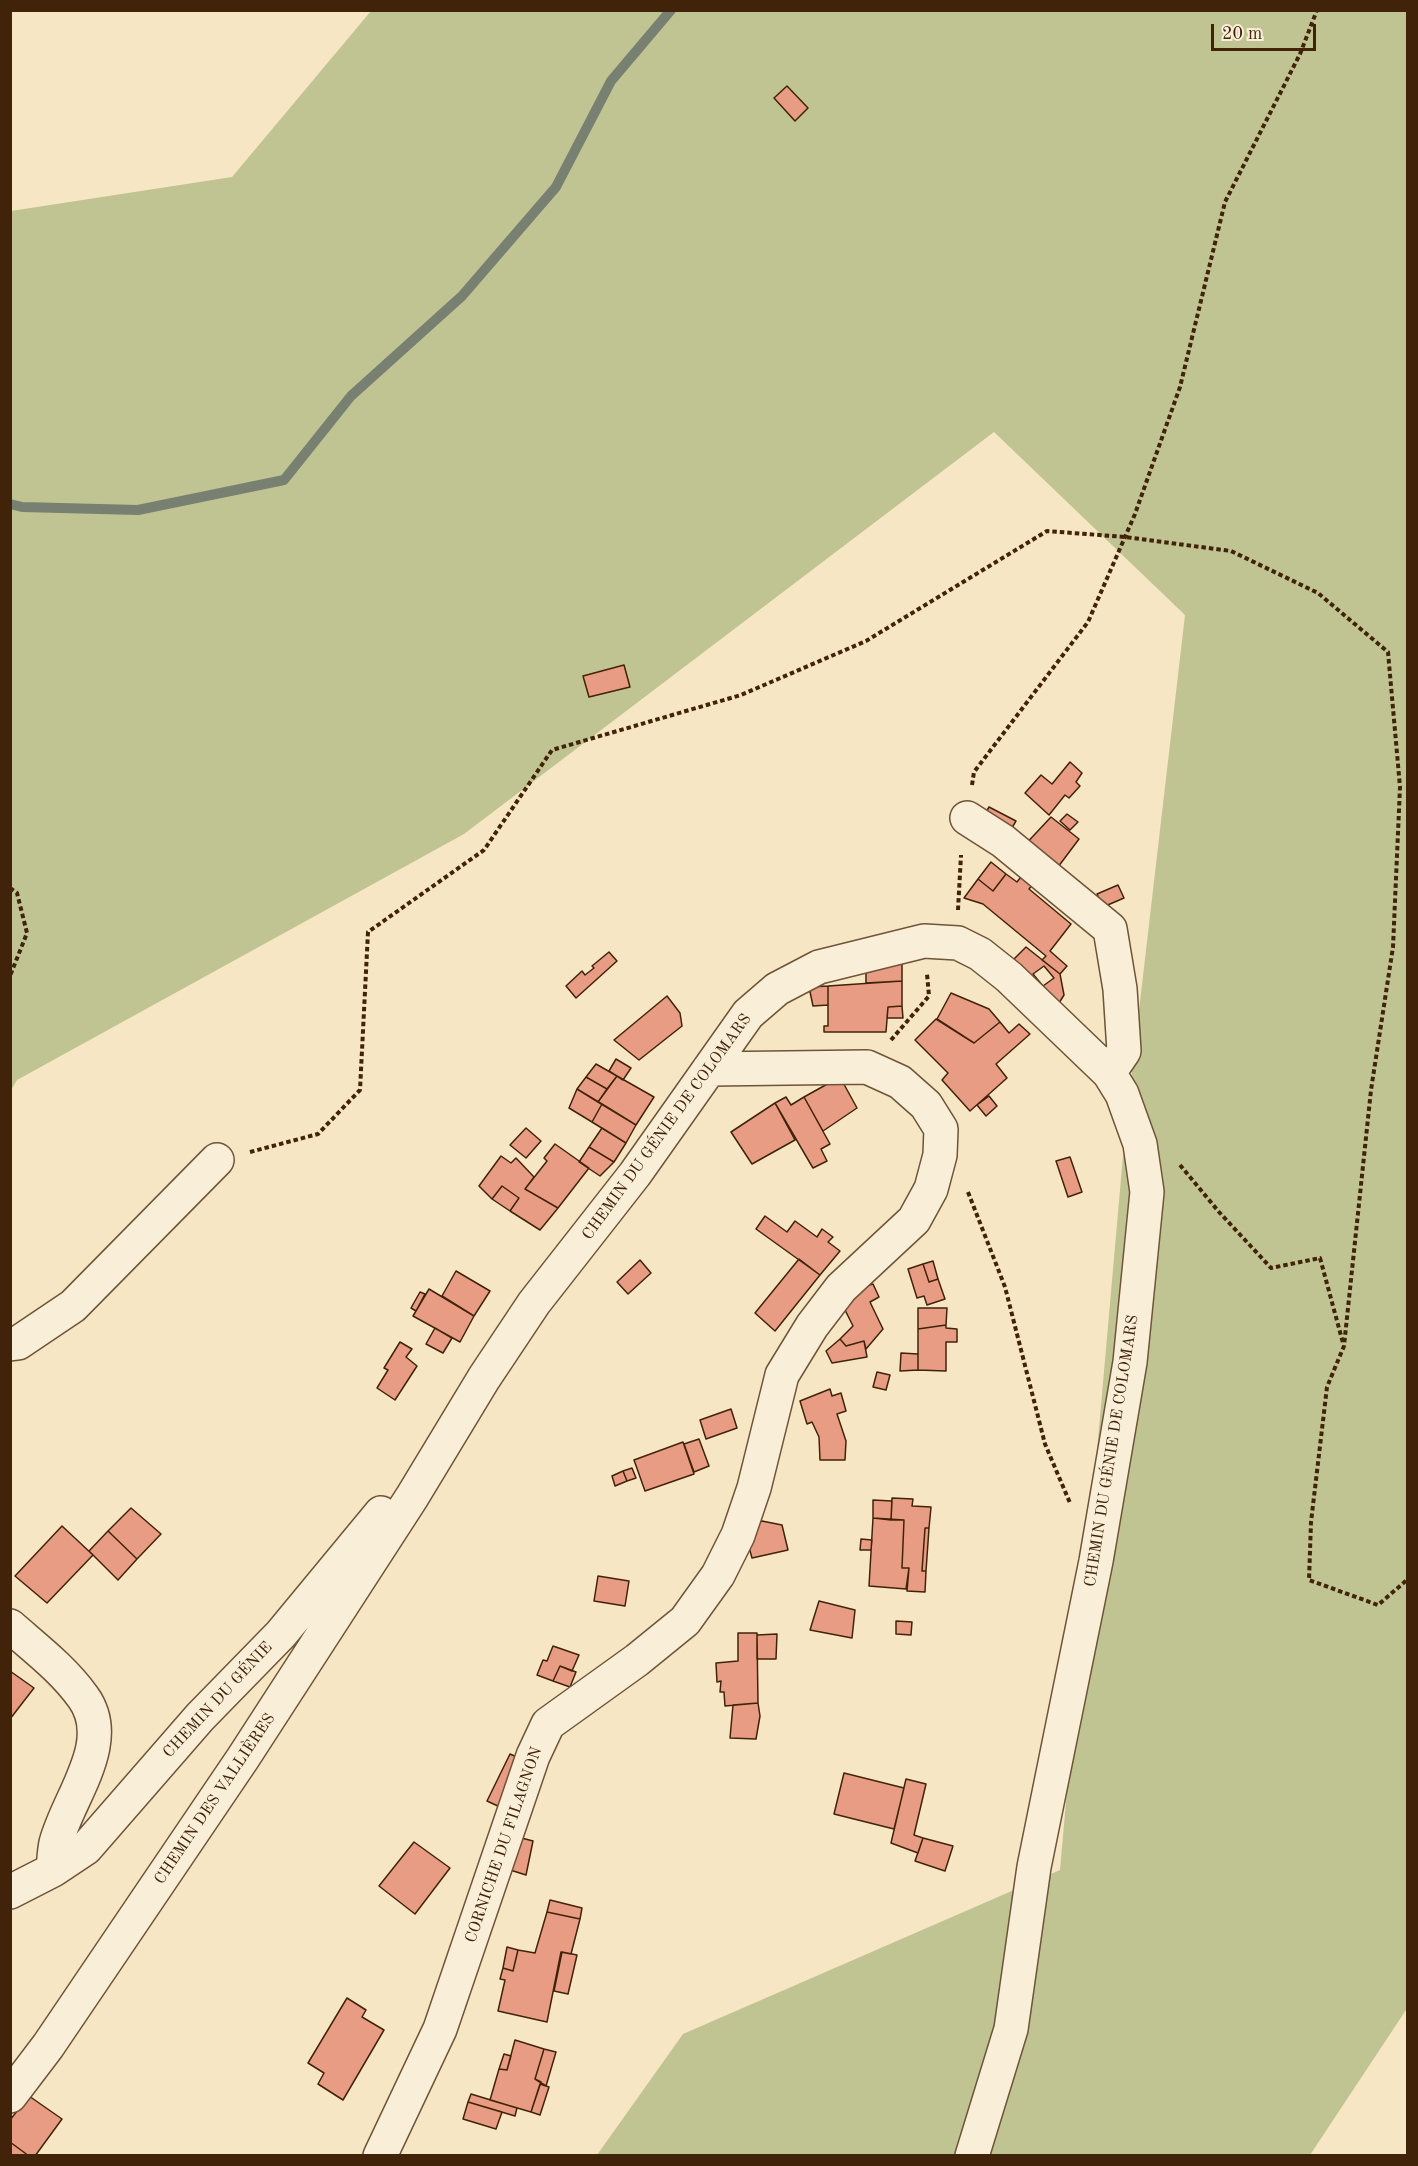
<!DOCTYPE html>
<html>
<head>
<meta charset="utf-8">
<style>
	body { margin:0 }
	#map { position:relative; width:1418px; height:2166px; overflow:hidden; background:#f6e6c3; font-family:"Old Standard TT",serif }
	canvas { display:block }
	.frame { position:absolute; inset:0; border:12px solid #412309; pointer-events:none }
	.scale { position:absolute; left:1211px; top:24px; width:105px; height:27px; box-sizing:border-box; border:3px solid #412309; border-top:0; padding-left:8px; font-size:18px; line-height:21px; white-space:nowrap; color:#412309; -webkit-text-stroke:4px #f9efd8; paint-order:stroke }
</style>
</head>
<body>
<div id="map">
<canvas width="1418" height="2166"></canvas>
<div class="frame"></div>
<div class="scale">20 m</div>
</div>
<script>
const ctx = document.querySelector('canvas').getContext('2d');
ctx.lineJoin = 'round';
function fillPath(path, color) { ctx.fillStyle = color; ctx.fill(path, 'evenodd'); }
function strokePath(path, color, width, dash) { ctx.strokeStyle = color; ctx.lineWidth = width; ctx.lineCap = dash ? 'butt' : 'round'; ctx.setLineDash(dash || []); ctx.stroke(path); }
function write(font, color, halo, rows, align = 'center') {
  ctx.font = font + ' "Old Standard TT",serif'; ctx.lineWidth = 4.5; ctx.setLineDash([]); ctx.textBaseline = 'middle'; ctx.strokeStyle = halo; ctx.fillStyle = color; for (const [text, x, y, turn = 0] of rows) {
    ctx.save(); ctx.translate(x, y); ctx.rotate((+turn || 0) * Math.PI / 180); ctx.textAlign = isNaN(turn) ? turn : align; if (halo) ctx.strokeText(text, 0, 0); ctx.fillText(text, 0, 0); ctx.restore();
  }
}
fillPath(new Path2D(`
	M 371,11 L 1407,11 L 1408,2007 L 1310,2155 L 597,2155 L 683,2034 L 1060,1870 L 1126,1122 L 1185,615 L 994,432 L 464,834 L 17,1080 L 11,1090 L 11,211 L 232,177 Z`), '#c0c492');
strokePath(new Path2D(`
	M 10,504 L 22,507 L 138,510 L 284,480 L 351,396 L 462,296 L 556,187 L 611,81 L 671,10`), '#788171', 10);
const building = new Path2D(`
	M 787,86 L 808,108 L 795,121 L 774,98 Z
	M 624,665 L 630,687 L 589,697 L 583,676 Z
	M 1070,762 L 1082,773 L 1076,782 L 1080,786 L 1069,798 L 1065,795 L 1049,815 L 1025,793 L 1041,775 L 1052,784 Z
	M 989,807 L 1016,821 L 1010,831 L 982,819 Z
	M 1067,814 L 1078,822 L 1070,830 L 1060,821 Z
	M 1051,817 L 1079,839 L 1052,875 L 1021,849 Z
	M 991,862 L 1006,874 L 993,891 L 978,879 Z
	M 1024,873 L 1035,882 L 1029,889 L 1071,924 L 1050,951 L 1067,966 L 1060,974 L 1042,960 L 1046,956 L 983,904 L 964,898 L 978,879 L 993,891 L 1006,874 L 1017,882 Z
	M 1118,885 L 1124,898 L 1103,907 L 1097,894 Z
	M 1026,947 L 1060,974 L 1064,995 L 1059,1003 L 1006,967 ZM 1044,966 L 1054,978 L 1043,986 L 1033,974 Z
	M 609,952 L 617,961 L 576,998 L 566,986 L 582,971 L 585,975 L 594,968 L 592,966 Z
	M 902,963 L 902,981 L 866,983 L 866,964 Z
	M 902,981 L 902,1006 L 888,1007 L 886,1032 L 824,1032 L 824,1026 L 828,1026 L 828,986 Z
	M 828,986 L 828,1005 L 813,1006 L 809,987 Z
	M 951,993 L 989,1009 L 1000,1022 L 974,1043 L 937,1019 Z
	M 667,996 L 680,1013 L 682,1026 L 639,1060 L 614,1040 Z
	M 902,1006 L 903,1018 L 887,1018 L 888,1007 Z
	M 936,1019 L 974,1043 L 1000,1022 L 1009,1033 L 1019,1024 L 1030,1034 L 996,1064 L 1007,1078 L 970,1111 L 942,1080 L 948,1073 L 915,1040 Z
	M 616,1059 L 631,1068 L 623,1080 L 609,1071 Z
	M 596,1064 L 617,1076 L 607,1089 L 586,1077 Z
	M 617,1076 L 654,1097 L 636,1125 L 598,1102 Z
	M 586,1077 L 607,1089 L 598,1102 L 577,1089 Z
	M 840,1077 L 857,1108 L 823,1131 L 804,1097 Z
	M 577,1089 L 602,1104 L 592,1122 L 569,1108 Z
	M 989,1096 L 997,1106 L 986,1116 L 977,1105 Z
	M 786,1097 L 791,1105 L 804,1097 L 830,1144 L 821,1149 L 827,1161 L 813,1168 L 810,1163 L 775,1103 Z
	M 775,1103 L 795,1140 L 752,1164 L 731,1132 Z
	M 602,1104 L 636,1125 L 626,1143 L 592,1122 Z
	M 526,1128 L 541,1141 L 526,1158 L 510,1145 Z
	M 602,1128 L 626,1143 L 614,1162 L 589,1147 Z
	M 555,1144 L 589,1168 L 558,1208 L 525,1189 L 547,1161 L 544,1158 Z
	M 589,1147 L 614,1162 L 600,1176 L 579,1162 Z
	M 501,1156 L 511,1163 L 516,1158 L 534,1177 L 525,1189 L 558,1208 L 540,1230 L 510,1211 L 519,1198 L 502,1186 L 492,1199 L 479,1186 Z
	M 1070,1157 L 1082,1192 L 1068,1197 L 1056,1161 Z
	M 502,1186 L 519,1198 L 510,1211 L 492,1199 Z
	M 765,1216 L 787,1232 L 795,1221 L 817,1237 L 822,1229 L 833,1237 L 828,1242 L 840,1251 L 820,1275 L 756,1229 Z
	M 799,1259 L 820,1275 L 775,1331 L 755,1313 Z
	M 640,1260 L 651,1273 L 628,1294 L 617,1282 Z
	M 933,1261 L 938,1279 L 929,1282 L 923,1264 Z
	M 923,1264 L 929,1282 L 938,1279 L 945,1299 L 927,1305 L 924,1296 L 917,1298 L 908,1269 Z
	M 456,1271 L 490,1291 L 474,1316 L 442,1296 Z
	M 873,1284 L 879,1297 L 870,1302 L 883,1329 L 866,1349 L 864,1341 L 846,1346 L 840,1339 L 853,1326 L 842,1304 L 862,1287 Z
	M 429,1289 L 474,1316 L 460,1342 L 413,1316 Z
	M 420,1292 L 425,1294 L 416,1311 L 411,1308 Z
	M 918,1308 L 947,1308 L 946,1325 L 918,1329 Z
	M 946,1325 L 946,1328 L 957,1329 L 957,1342 L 946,1342 L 946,1371 L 918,1370 L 918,1329 Z
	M 435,1328 L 452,1338 L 443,1353 L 426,1344 Z
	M 840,1339 L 846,1346 L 864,1341 L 867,1357 L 832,1363 L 826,1351 Z
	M 400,1342 L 412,1349 L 406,1357 L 417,1366 L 395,1400 L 377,1388 L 388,1370 L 384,1368 Z
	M 901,1353 L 918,1354 L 918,1370 L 900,1371 Z
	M 877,1372 L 890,1375 L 886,1390 L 873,1387 Z
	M 830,1389 L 832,1396 L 841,1393 L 846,1411 L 837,1414 L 846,1441 L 845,1460 L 820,1460 L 819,1437 L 812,1422 L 807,1424 L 800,1401 Z
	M 731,1409 L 737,1428 L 706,1439 L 700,1420 Z
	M 699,1439 L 709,1466 L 694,1472 L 684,1444 Z
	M 683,1442 L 694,1474 L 645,1491 L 634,1460 Z
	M 632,1468 L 636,1478 L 627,1481 L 623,1471 Z
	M 623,1471 L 627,1481 L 615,1486 L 612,1476 Z
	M 892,1498 L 913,1499 L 912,1506 L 931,1507 L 929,1528 L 925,1528 L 922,1571 L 926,1571 L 925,1592 L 907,1591 L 909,1568 L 902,1568 L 904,1520 L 891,1520 Z
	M 873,1500 L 892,1501 L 891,1520 L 873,1518 Z
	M 131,1508 L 161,1534 L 137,1559 L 108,1531 Z
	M 873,1518 L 904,1520 L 902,1568 L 909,1568 L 906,1589 L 869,1586 Z
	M 762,1521 L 782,1525 L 788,1550 L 752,1558 L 745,1533 Z
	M 62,1526 L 93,1555 L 47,1603 L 15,1576 Z
	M 925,1528 L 929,1528 L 926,1571 L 922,1571 Z
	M 108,1531 L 137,1559 L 118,1580 L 89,1551 Z
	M 861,1539 L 872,1540 L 871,1550 L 860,1550 Z
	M 598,1576 L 629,1581 L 625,1606 L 594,1601 Z
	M 819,1601 L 855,1610 L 852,1638 L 810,1630 Z
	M 896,1621 L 912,1622 L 911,1635 L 896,1634 Z
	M 738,1633 L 757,1633 L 758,1703 L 725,1706 L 724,1692 L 720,1692 L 721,1681 L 717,1682 L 716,1663 L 738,1661 Z
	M 777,1634 L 776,1659 L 757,1659 L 757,1635 Z
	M 553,1646 L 579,1655 L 572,1671 L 560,1666 L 553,1681 L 537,1675 L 543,1660 L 547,1661 Z
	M 560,1666 L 576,1672 L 570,1687 L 553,1681 Z
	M 10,1671 L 34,1688 L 10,1719 Z
	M 758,1703 L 760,1716 L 756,1739 L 730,1738 L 733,1705 Z
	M 510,1754 L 524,1760 L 500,1807 L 487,1801 Z
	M 844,1773 L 904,1788 L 894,1829 L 834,1814 Z
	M 906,1779 L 926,1784 L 914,1835 L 923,1838 L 918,1853 L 891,1843 Z
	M 514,1836 L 533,1841 L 526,1875 L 507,1869 Z
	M 923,1838 L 953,1846 L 945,1871 L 915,1861 Z
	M 414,1842 L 450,1868 L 415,1914 L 379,1886 Z
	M 550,1900 L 582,1908 L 580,1919 L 547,1912 Z
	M 547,1912 L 580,1919 L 571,1954 L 561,1952 L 547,2022 L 498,2011 L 505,1980 L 500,1979 L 503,1968 L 513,1971 L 518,1950 L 535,1953 Z
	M 507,1947 L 518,1950 L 513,1971 L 503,1968 Z
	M 562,1952 L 577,1955 L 568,1994 L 554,1991 Z
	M 347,1998 L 366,2010 L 362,2017 L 384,2030 L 343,2100 L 318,2084 L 324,2073 L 308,2063 Z
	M 515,2040 L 544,2049 L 535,2079 L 541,2082 L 531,2112 L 490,2100 L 499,2069 L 507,2070 Z
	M 544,2049 L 556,2052 L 546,2086 L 535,2079 Z
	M 504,2054 L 511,2056 L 507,2070 L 499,2069 Z
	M 540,2084 L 549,2087 L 540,2115 L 531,2112 Z
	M 471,2094 L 517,2108 L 515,2116 L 468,2102 Z
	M 29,2096 L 62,2119 L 35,2156 L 29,2156 L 10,2142 L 10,2120 Z
	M 468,2102 L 502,2112 L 496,2129 L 463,2119 Z
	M 10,2142 L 29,2156 L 10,2156 Z`);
fillPath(building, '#e99c84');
strokePath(building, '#412309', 1.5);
const minor = new Path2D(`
	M 967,818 L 1003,841 L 1110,929 L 1120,989 L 1124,1051 L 1109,1073
	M 10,1344 L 18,1343 L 73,1306 L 217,1160
	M 10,1626 C 35,1648 63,1669 83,1697 C 116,1742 68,1797 56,1843 C 54,1852 54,1861 53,1870
	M 10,1892 L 53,1870 L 86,1848 L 200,1717 L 281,1634 L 381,1513
	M 10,2096 L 48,2046 L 243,1758 L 412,1497 L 484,1378 L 534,1303 L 635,1174 L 748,1014 L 777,989 L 819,967 L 924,941 L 958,943 L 980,954 L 1009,977 L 1109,1073 L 1122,1094 L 1140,1144 L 1147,1192 L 1130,1362 L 1096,1561 L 1034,1867 L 1011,2029 L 972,2156
	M 380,2156 L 440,2029 L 533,1756 L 548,1724 L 637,1660 L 685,1621 L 718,1575 L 738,1535 L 754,1488 L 782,1375 L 812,1326 L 841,1288 L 914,1220 L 931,1189 L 940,1155 L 941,1129 L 926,1105 L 900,1082 L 867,1067 L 709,1069`);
strokePath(minor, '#6e5438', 36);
strokePath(new Path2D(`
	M 972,785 L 974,772 L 1088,622 L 1135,514 L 1180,387 L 1225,202 L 1300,54 L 1317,10
	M 10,888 L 17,893 L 27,933 L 10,976
	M 958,910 L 961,855
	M 891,1040 L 929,996 L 927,974
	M 250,1152 L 318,1134 L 360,1090 L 368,932 L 484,850 L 552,750 L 741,695 L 866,641 L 1047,531 L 1125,537 L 1231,551 L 1318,593 L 1388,652 L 1400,787 L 1393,947 L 1371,1090 L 1344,1346 L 1327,1387 L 1311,1522 L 1309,1580 L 1378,1605 L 1408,1579
	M 1180,1165 L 1219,1212 L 1271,1268 L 1320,1258 L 1343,1343
	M 968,1192 L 1005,1287 L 1045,1444 L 1070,1503`), '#412309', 4, [4.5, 3]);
strokePath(minor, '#f9efd8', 33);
write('16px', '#412309', '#f9efd8', [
	["CHEMIN DU GÉNIE DE COLOMARS",667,1127,-54],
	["CHEMIN DU GÉNIE DE COLOMARS",1112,1451,-81],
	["CHEMIN DU GÉNIE",218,1700,-47],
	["CHEMIN DES VALLIÈRES",215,1799,-56],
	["CORNICHE DU FILAGNON",504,1845,-71]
]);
</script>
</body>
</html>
